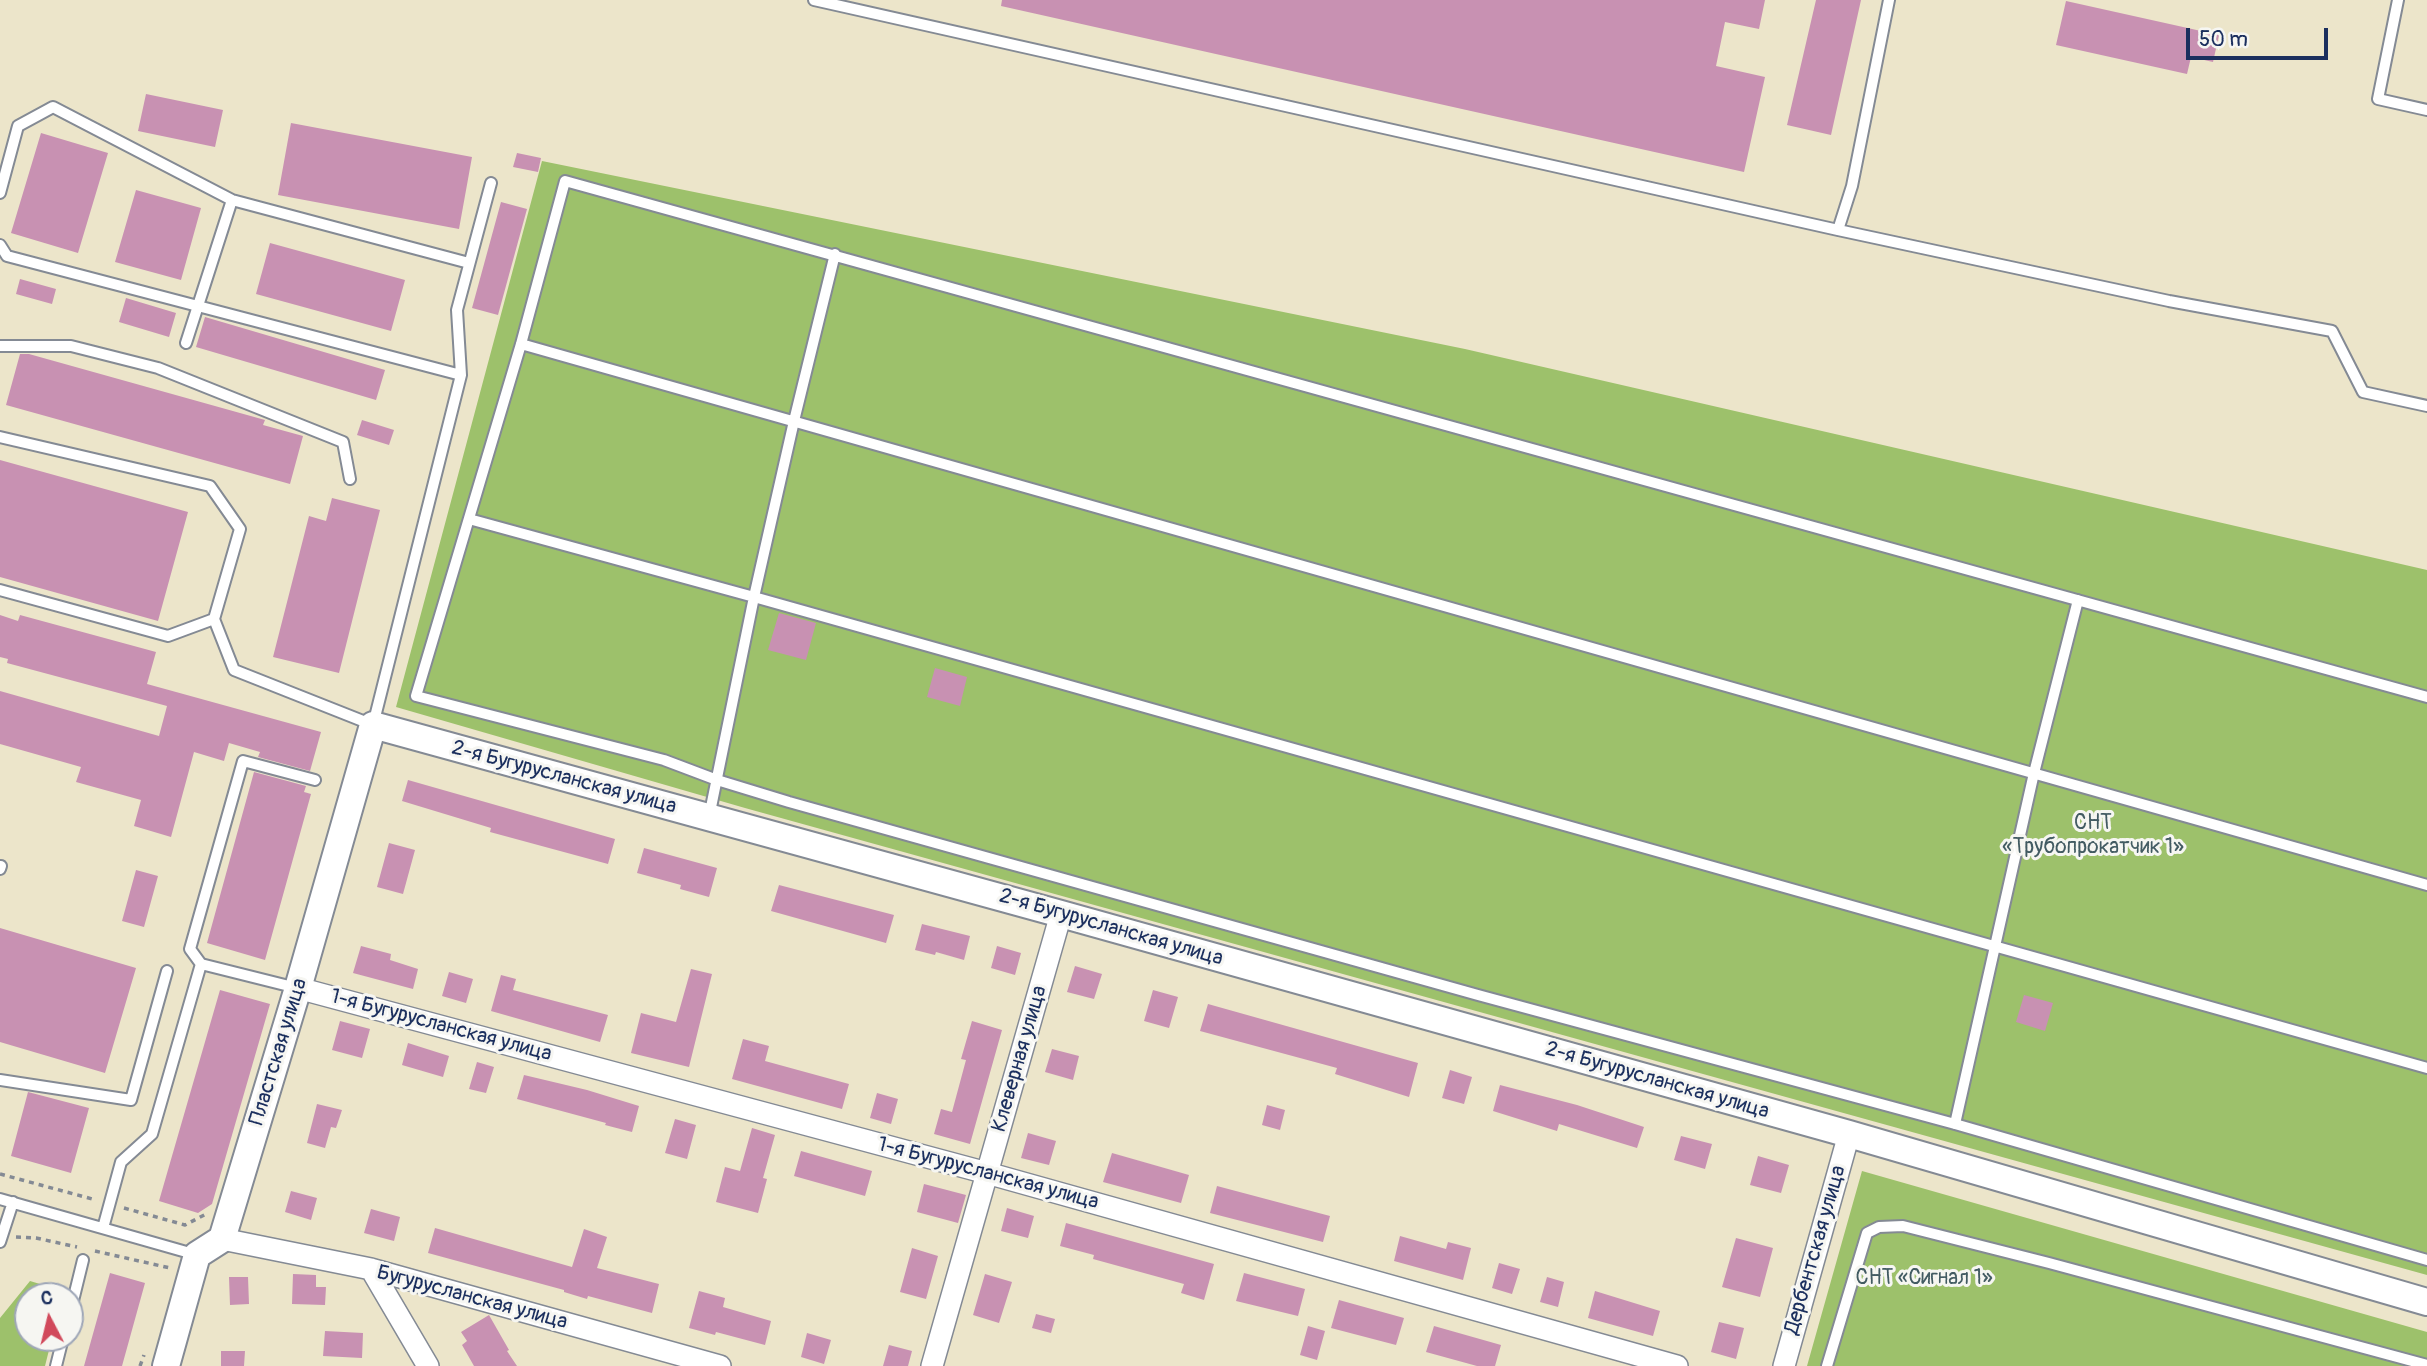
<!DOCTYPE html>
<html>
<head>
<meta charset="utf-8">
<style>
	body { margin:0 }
	#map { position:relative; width:2427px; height:1366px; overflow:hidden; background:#ece5ca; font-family:Pangolin,sans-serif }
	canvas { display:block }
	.north { position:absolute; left:14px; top:1282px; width:70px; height:70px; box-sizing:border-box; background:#f6f6f2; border:2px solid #9ea6b7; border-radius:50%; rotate:353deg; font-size:19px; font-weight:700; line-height:28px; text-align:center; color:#1b2f5e }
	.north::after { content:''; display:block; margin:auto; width:24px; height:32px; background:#d1495b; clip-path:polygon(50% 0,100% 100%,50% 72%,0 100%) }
	.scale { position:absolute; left:2186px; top:28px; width:142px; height:32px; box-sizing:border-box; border:4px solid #1b2f5e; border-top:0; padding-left:9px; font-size:21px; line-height:24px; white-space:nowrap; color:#1b2f5e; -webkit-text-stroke:5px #f6f6f2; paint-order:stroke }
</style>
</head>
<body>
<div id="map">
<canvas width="2427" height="1366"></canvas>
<div class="north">С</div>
<div class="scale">50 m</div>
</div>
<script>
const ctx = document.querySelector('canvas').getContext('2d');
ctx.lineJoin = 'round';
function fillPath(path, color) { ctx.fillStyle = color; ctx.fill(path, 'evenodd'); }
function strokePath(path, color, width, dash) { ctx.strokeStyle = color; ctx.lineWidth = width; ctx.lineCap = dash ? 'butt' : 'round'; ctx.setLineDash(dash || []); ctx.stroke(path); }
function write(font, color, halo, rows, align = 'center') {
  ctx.font = font + ' Pangolin,sans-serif'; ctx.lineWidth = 6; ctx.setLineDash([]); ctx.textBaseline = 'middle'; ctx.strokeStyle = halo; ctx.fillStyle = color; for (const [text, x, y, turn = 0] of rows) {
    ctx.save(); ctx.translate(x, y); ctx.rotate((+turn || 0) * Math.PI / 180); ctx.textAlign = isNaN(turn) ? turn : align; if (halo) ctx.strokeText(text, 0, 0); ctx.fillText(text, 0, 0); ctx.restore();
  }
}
fillPath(new Path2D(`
	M 542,161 L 1465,349 L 2427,570 L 2427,1275 L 745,808 L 396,707 Z
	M 1862,1171 L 2427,1332 L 2427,1366 L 1807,1366 Z
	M 30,1281 L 63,1291 L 62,1296 L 28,1296 L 28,1338 L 52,1338 L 45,1366 L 0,1366 L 0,1318 Z`), '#9dc16b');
fillPath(new Path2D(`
	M 1002,0 L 1765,0 L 1759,29 L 1725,22 L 1716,66 L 1765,77 L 1744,172 L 1001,6 Z
	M 1816,0 L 1861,0 L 1831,135 L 1787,125 Z
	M 2066,1 L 2219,35 L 2213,62 L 2191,57 L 2187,74 L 2056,45 Z
	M 146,94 L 223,110 L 215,147 L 138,131 Z
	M 291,123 L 472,157 L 459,229 L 278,195 Z
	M 41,133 L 108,153 L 78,253 L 11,233 Z
	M 517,153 L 541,158 L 538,172 L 513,167 Z
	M 136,190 L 201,208 L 181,280 L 115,262 Z
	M 501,202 L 527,209 L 498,315 L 472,308 Z
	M 270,243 L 405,280 L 391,331 L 256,294 Z
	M 20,279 L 56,289 L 52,304 L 16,294 Z
	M 126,298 L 176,313 L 169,337 L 119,322 Z
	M 205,317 L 385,370 L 376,400 L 196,347 Z
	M 20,354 L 29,354 L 265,420 L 263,425 L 303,436 L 290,484 L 6,405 Z
	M 362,420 L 394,430 L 389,445 L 357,435 Z
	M 0,460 L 188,512 L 158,621 L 0,577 Z
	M 332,498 L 380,510 L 339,673 L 273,657 L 309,516 L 326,521 Z
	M 779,613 L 816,623 L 806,660 L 768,650 Z
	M 0,615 L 18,621 L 20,615 L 156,652 L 147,684 L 321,732 L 310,771 L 258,757 L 260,752 L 229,743 L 224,761 L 194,752 L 171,837 L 134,826 L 141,800 L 76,782 L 81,767 L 0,744 L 0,691 L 159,736 L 167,706 L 7,663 L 8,659 L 0,657 Z
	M 935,668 L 967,677 L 960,706 L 927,697 Z
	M 254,772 L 306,786 L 304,792 L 311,794 L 265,960 L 207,943 Z
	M 408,780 L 615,839 L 608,864 L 490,832 L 491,828 L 402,801 Z
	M 389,843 L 415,850 L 403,894 L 377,887 Z
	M 644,848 L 717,868 L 709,897 L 680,889 L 681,885 L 637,873 Z
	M 136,870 L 158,876 L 144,927 L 122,921 Z
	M 779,885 L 894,915 L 886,943 L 771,911 Z
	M 922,924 L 970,936 L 964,960 L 936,952 L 935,955 L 915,950 Z
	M 0,928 L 136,968 L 105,1073 L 0,1042 Z
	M 361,946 L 391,954 L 390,960 L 418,969 L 413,989 L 353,973 Z
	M 997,946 L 1021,953 L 1015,975 L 991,968 Z
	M 1075,966 L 1102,974 L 1094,999 L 1067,992 Z
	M 691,969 L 712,974 L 689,1067 L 631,1053 L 641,1013 L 676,1022 Z
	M 449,972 L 473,979 L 466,1003 L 442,996 Z
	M 501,975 L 516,979 L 513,990 L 608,1015 L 600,1042 L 491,1011 Z
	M 220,990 L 270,1004 L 212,1204 L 198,1213 L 159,1201 Z
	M 1153,990 L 1178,997 L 1169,1028 L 1144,1021 Z
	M 2024,995 L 2053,1003 L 2045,1031 L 2016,1022 Z
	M 1208,1004 L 1418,1063 L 1409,1097 L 1335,1074 L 1337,1068 L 1200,1031 Z
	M 340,1021 L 370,1029 L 362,1058 L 332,1050 Z
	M 972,1021 L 1002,1030 L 970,1144 L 934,1134 L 941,1109 L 952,1112 L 966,1060 L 961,1059 Z
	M 743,1039 L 769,1046 L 765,1061 L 849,1084 L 842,1109 L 732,1079 Z
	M 408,1043 L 449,1056 L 443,1077 L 402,1065 Z
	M 1052,1049 L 1079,1056 L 1073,1080 L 1045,1072 Z
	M 477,1062 L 494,1067 L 486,1093 L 469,1089 Z
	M 1450,1070 L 1472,1077 L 1464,1104 L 1442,1098 Z
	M 524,1075 L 587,1090 L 639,1106 L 632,1132 L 605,1125 L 606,1123 L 517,1099 Z
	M 1500,1085 L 1577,1105 L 1644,1127 L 1637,1148 L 1559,1124 L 1557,1131 L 1493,1111 Z
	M 28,1092 L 89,1108 L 71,1173 L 11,1156 Z
	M 877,1093 L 898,1099 L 891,1124 L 870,1118 Z
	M 317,1104 L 342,1110 L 336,1128 L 331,1127 L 325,1148 L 307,1143 Z
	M 1267,1105 L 1285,1110 L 1280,1130 L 1262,1125 Z
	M 675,1119 L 696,1125 L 687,1159 L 665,1153 Z
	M 752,1128 L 775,1135 L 763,1178 L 767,1179 L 758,1213 L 716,1202 L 725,1167 L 740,1171 Z
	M 1028,1133 L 1056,1141 L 1049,1165 L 1021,1158 Z
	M 1681,1136 L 1712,1144 L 1705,1169 L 1674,1160 Z
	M 801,1151 L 872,1171 L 865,1196 L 794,1176 Z
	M 1112,1153 L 1189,1175 L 1181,1203 L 1103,1182 Z
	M 1758,1156 L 1789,1165 L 1781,1193 L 1750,1185 Z
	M 924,1184 L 966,1195 L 958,1223 L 917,1212 Z
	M 1217,1186 L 1330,1216 L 1323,1242 L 1210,1213 Z
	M 291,1191 L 317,1198 L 311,1220 L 285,1212 Z
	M 1007,1208 L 1034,1216 L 1028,1238 L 1001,1231 Z
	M 371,1209 L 400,1217 L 394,1241 L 364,1233 Z
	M 1066,1223 L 1214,1264 L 1204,1300 L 1181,1293 L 1184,1284 L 1093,1259 L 1094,1255 L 1060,1246 Z
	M 435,1228 L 572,1267 L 584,1229 L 607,1237 L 597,1268 L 659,1284 L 652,1313 L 588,1296 L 587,1299 L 564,1292 L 564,1290 L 428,1253 Z
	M 1400,1236 L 1446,1249 L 1448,1242 L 1471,1248 L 1463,1280 L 1394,1261 Z
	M 1736,1238 L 1773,1248 L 1760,1297 L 1722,1287 Z
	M 912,1248 L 938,1256 L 926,1299 L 900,1292 Z
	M 1499,1263 L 1520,1269 L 1512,1294 L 1492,1288 Z
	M 110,1273 L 145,1283 L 122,1366 L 84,1366 Z
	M 1244,1273 L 1305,1289 L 1298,1316 L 1236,1301 Z
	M 293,1274 L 316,1275 L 316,1287 L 326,1287 L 325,1305 L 292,1304 Z
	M 985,1274 L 1012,1282 L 999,1323 L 973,1315 Z
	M 229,1277 L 248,1277 L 249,1304 L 230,1305 Z
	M 1547,1277 L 1564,1282 L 1558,1307 L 1540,1302 Z
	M 699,1291 L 725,1298 L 723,1307 L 771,1321 L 765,1345 L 716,1332 L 715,1335 L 689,1328 Z
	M 1595,1291 L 1660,1311 L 1653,1336 L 1588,1318 Z
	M 1339,1300 L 1404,1318 L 1396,1345 L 1331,1328 Z
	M 1036,1314 L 1055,1319 L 1051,1333 L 1032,1328 Z
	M 489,1315 L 509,1350 L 507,1351 L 517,1366 L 474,1366 L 462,1345 L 467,1341 L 461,1332 Z
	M 1719,1322 L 1744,1328 L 1736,1359 L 1711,1352 Z
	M 1308,1326 L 1325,1331 L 1317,1360 L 1300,1355 Z
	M 1434,1326 L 1501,1345 L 1495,1366 L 1477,1366 L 1426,1352 Z
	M 325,1331 L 363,1333 L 362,1358 L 323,1356 Z
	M 807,1333 L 831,1340 L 824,1364 L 801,1357 Z
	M 889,1345 L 912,1351 L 908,1366 L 883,1366 Z
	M 221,1351 L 245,1351 L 244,1366 L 221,1366 Z`), '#c891b2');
const service = new Path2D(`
	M 814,0 L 1838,230 L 1852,186 L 1889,0
	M 2398,0 L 2378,99 L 2427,110
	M 0,193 L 18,126 L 53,107 L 232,200 L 469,263
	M 1838,230 L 2169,301 L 2332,331 L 2363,392 L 2427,406
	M 0,245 L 7,256 L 461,375
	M 186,343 L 232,200
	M 521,344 L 2427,885
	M 0,346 L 71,346 L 158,368 L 343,442 L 350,479
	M 0,437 L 210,486 L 240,529 L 214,619 L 168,636 L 0,590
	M 469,519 L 754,597 L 2427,1068
	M 214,619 L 234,670 L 373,725 L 461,375 L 457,310 L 491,183
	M 2427,697 L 565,181 L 521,344 L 416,696 L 664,760 L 717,780 L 789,802 L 1478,995 L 1955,1124 L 2427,1260
	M 709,817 L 754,597 L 794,421 L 835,254
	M 0,869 L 1,866
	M 201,964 L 297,988
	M 0,1080 L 131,1100 L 167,971
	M 1955,1124 L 2034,773 L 2078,600
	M 0,1199 L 197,1255
	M 103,1228 L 121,1162 L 152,1134 L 201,964 L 190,949 L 243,761 L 315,780
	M 0,1242 L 13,1202
	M 70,1313 L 83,1260
	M 56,1366 L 63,1338
	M 1827,1366 L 1867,1233 L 1879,1227 L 1903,1226 L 2049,1263 L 2427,1365`);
const minor = new Path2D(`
	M 298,988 L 987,1173 L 1677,1366
	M 222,1239 L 371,1269 L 720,1366
	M 371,1269 L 428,1366
	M 932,1366 L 1061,914
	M 1784,1366 L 1849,1134`);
const tertiary = new Path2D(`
	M 166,1366 L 197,1255 L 222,1239 L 298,988 L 373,725 L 1061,914 L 1849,1134 L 2427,1302`);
strokePath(service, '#848a94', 14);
strokePath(minor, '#848a94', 24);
strokePath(tertiary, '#848a94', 30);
strokePath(new Path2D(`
	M 0,1174 L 96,1200
	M 124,1208 L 185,1225 L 206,1214
	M 16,1237 L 36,1238 L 77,1247
	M 95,1251 L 170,1268
	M 140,1366 L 144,1355`), '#848a94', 3.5, [5, 5]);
strokePath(service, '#fff', 10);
strokePath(minor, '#fff', 21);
strokePath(tertiary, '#fff', 26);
write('21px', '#1b2f5e', '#f6f6f2', [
	["2-я Бугурусланская улица",564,778,15],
	["2-я Бугурусланская улица",1111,928,16],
	["1-я Бугурусланская улица",441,1026,15],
	["Пластская улица",279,1052,-73],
	["Клеверная улица",1020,1059,-74],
	["2-я Бугурусланская улица",1657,1081,16],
	["1-я Бугурусланская улица",988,1174,15],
	["Дербентская улица",1816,1250,-74],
	["Бугурусланская улица",472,1298,15]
]);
write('21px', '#425b62', '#f6f6f2', [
	["СНТ",2093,824],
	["«Трубопрокатчик 1»",2093,848],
	["СНТ «Сигнал 1»",1924,1279]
]);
</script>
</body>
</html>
